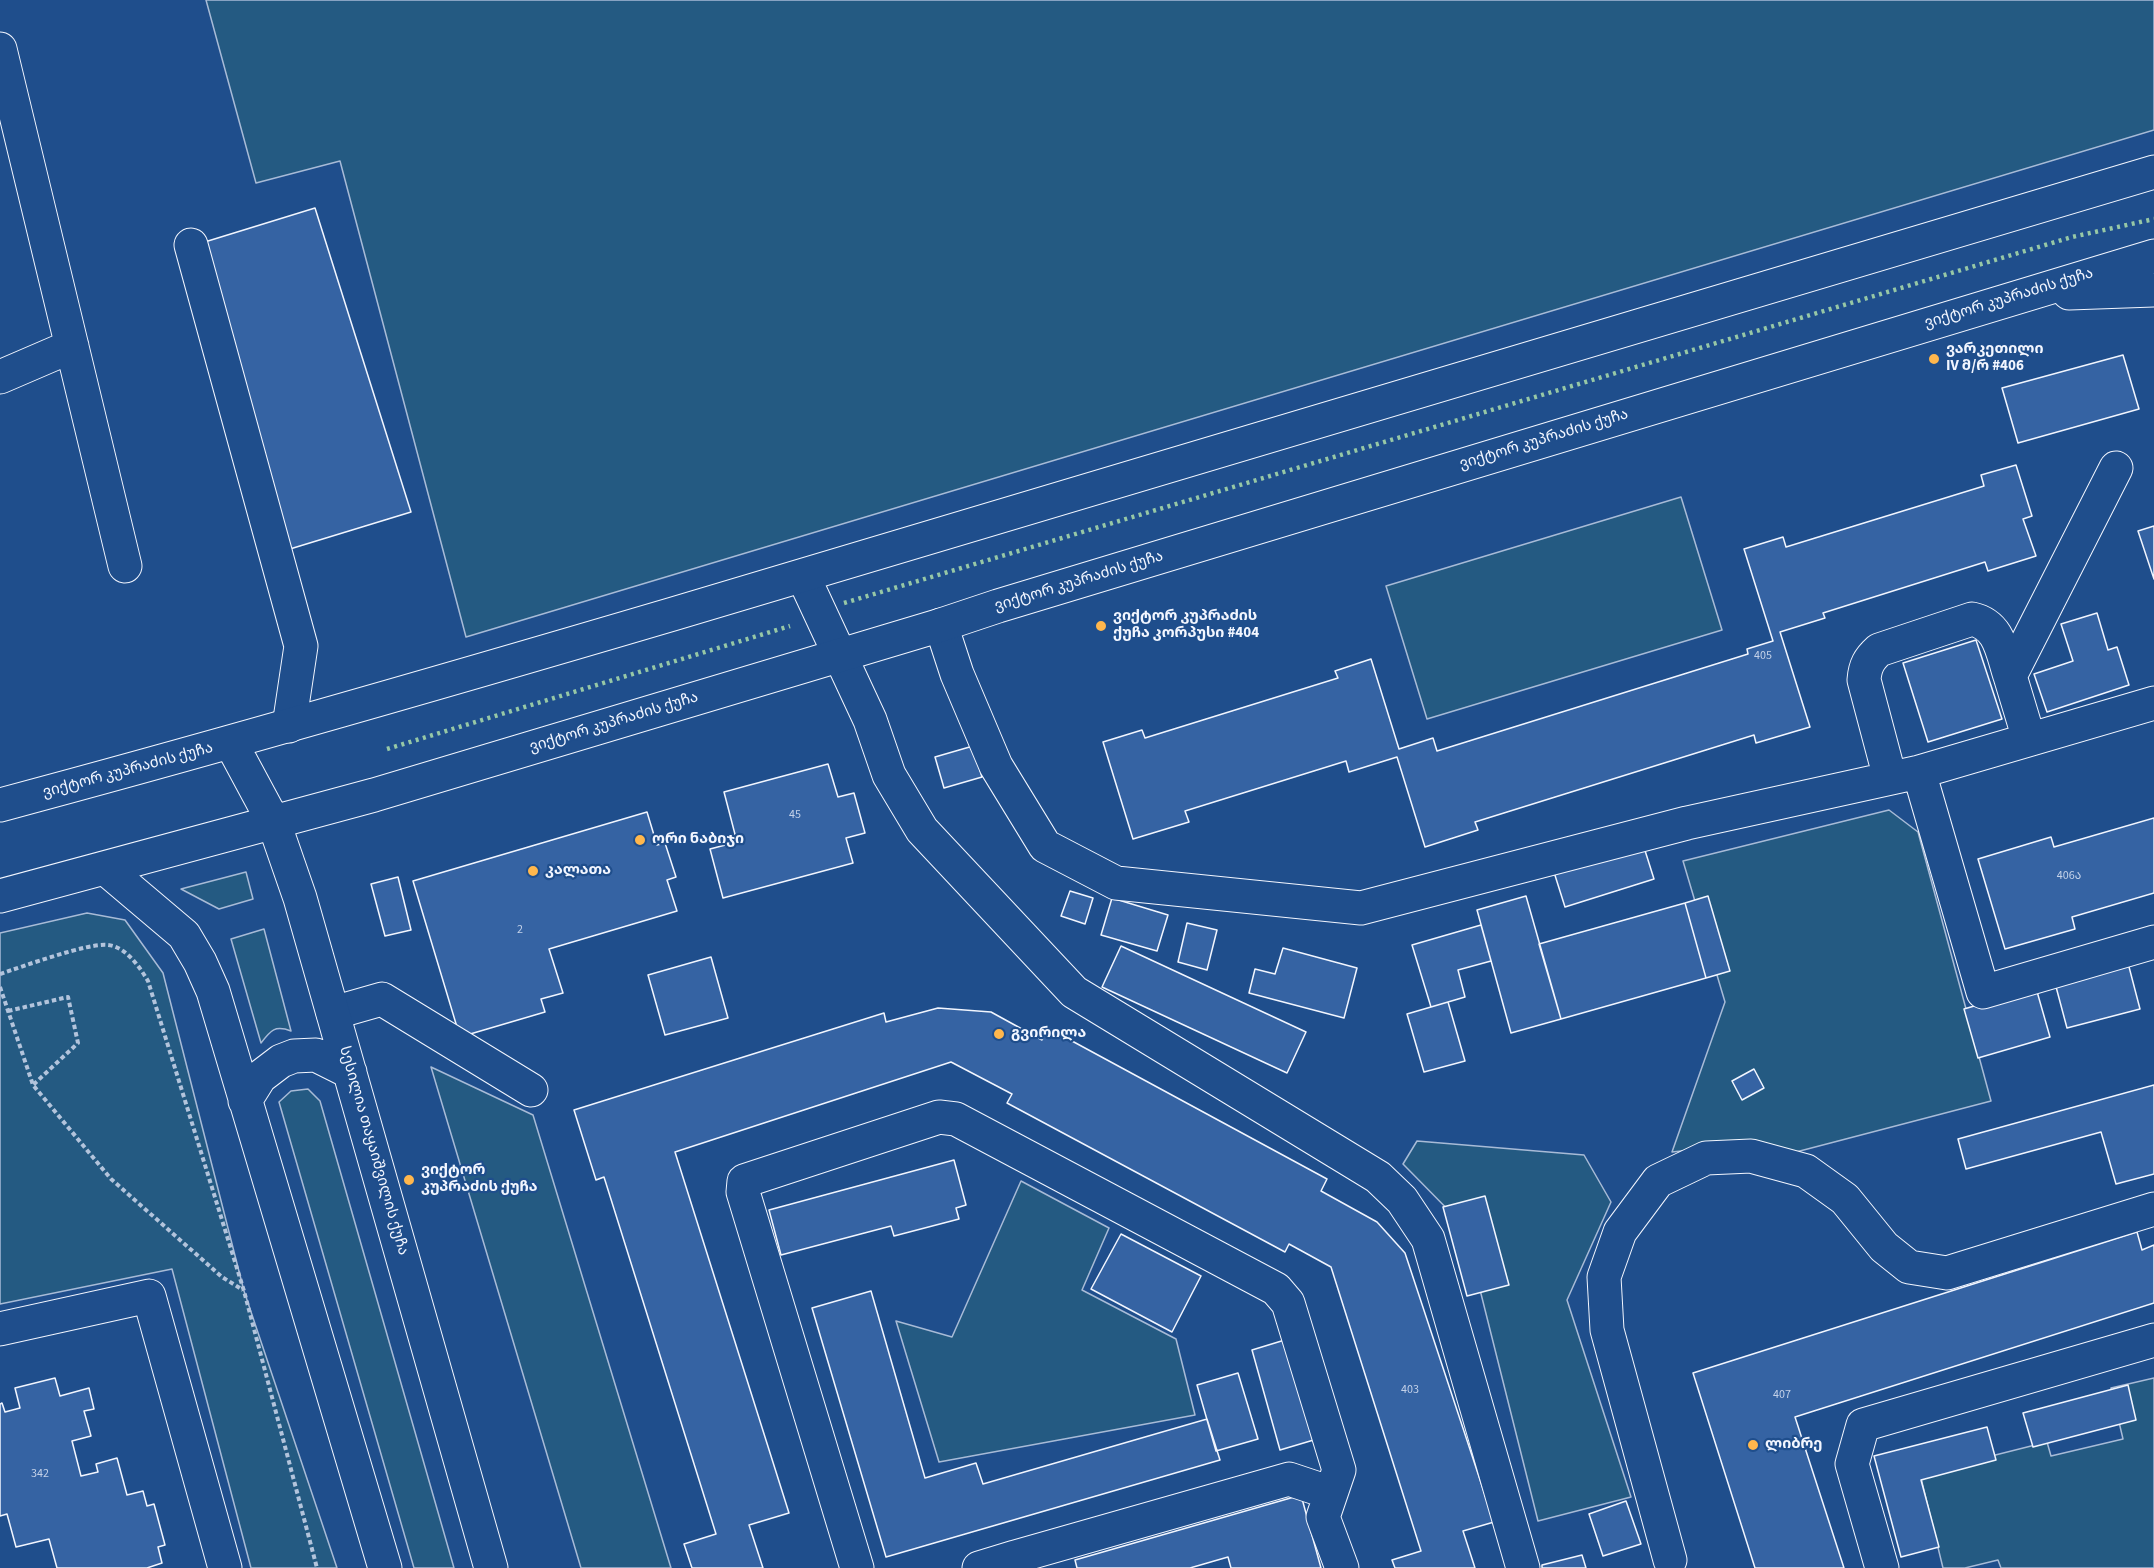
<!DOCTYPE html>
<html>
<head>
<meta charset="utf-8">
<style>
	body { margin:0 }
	canvas { display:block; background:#1f4e8c }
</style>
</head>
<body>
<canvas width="2154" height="1568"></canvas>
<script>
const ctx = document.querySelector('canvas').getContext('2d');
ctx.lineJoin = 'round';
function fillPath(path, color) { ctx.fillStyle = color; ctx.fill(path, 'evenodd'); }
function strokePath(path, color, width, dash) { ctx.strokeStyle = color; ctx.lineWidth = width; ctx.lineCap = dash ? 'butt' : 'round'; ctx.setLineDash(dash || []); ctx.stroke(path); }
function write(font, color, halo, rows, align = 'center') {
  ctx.font = font + ' "Source Sans 3","Noto Sans Georgian",sans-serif'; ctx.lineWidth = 4.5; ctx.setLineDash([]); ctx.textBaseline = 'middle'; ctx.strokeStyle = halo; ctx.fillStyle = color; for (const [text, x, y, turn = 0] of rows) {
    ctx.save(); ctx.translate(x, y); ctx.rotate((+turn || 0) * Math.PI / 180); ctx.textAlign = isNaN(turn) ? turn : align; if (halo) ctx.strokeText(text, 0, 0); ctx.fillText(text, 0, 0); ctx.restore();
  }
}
const green = new Path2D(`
	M 206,0 L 2154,0 L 2154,130 L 466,637 L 340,161 L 256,183 Z
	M 1681,497 L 1722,630 L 1427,719 L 1386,586 Z
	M 1889,810 L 1918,832 L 1991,1101 L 1796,1152 L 1757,1143 L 1672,1152 L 1725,1002 L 1683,861 Z
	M 246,872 L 253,899 L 219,909 L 181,889 Z
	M 87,913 L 125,920 L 163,973 L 244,1291 L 337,1568 L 251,1568 L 172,1269 L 0,1304 L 0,933 Z
	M 264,929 L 291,1031 C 275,1025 271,1030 261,1043 L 231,939 Z
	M 431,1067 L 533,1115 L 671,1568 L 581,1568 Z
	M 308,1089 L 320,1101 L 454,1568 L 414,1568 L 279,1102 L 291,1091 Z
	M 1417,1141 L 1584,1155 L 1611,1202 L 1567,1300 L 1631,1497 L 1538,1521 L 1464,1226 L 1403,1164 Z
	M 1021,1181 L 1109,1228 L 1082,1290 L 1176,1339 L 1195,1415 L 939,1462 L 896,1321 L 952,1337 Z
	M 2154,1378 L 2154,1568 L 2001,1568 L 1998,1560 L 1965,1568 L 1943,1568 L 1920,1474 L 2047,1442 L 2051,1456 L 2123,1439 L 2111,1388 Z`);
fillPath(green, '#245a82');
strokePath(green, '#a8bbd7', 1.5);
const building = new Path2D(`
	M 315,208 L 411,512 L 290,549 L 195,245 Z
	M 2123,355 L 2139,409 L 2018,443 L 2002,388 Z
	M 2016,465 L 2032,516 L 2023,519 L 2036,556 L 1988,571 L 1985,562 L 1823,613 L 1825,618 L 1780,632 L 1810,727 L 1756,743 L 1754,735 L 1475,822 L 1478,830 L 1425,847 L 1397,757 L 1349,772 L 1346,761 L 1185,811 L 1189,822 L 1133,839 L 1103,742 L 1142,730 L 1145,738 L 1338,678 L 1335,671 L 1371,659 L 1399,749 L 1433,738 L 1437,751 L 1748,654 L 1747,649 L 1773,641 L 1744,549 L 1783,537 L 1786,547 L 1984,486 L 1981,475 Z
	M 2154,526 L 2154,579 L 2138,531 Z
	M 2097,613 L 2108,650 L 2117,647 L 2129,685 L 2047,712 L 2034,674 L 2073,661 L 2061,624 Z
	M 1976,640 L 2002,719 L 1928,742 L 1903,663 Z
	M 973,746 L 982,777 L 944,788 L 935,757 Z
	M 828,764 L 838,797 L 854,793 L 865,833 L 846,838 L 853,863 L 723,898 L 710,849 L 737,842 L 724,792 Z
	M 647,812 L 657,845 L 665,843 L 676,877 L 667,880 L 677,911 L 549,949 L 563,993 L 541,999 L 545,1012 L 460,1037 L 413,881 Z
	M 2154,818 L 2154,893 L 2072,917 L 2075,929 L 2005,949 L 1978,859 L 2051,837 L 2054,847 Z
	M 1642,841 L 1654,879 L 1565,907 L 1553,869 Z
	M 398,877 L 411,930 L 385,936 L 371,884 Z
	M 1070,891 L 1093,898 L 1085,924 L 1061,916 Z
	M 1526,896 L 1561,1019 L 1511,1033 L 1477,910 Z
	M 1708,896 L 1730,971 L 1706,978 L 1685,903 Z
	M 1112,898 L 1168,915 L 1157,951 L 1101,935 Z
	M 1685,903 L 1706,978 L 1561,1019 L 1539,944 Z
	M 1187,923 L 1217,930 L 1207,970 L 1178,962 Z
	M 1481,925 L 1491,961 L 1458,970 L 1465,997 L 1431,1007 L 1412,945 Z
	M 1121,946 L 1306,1032 L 1287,1073 L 1102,987 Z
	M 1283,948 L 1357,968 L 1344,1018 L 1249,993 L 1255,969 L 1275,974 Z
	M 711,957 L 728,1018 L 665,1035 L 648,975 Z
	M 2128,963 L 2140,1009 L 2067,1028 L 2055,983 Z
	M 2036,988 L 2050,1037 L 1978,1058 L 1964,1009 Z
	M 1448,1002 L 1465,1061 L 1424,1072 L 1407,1014 Z
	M 938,1008 L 991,1012 L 1042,1040 L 1048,1028 L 1327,1179 L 1321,1191 L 1377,1222 L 1405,1253 L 1494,1522 L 1463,1531 L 1475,1568 L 1395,1568 L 1392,1560 L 1421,1551 L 1331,1267 L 1289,1244 L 1285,1252 L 1007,1103 L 1012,1094 L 951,1062 L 675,1152 L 789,1513 L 749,1525 L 763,1568 L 692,1568 L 684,1544 L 716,1534 L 604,1177 L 596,1180 L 574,1110 L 884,1013 L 886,1022 Z
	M 1754,1069 L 1764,1088 L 1742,1100 L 1732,1081 Z
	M 2154,1085 L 2154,1174 L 2116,1184 L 2101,1132 L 1966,1169 L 1958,1139 Z
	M 954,1160 L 966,1205 L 956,1208 L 959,1219 L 894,1236 L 891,1226 L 781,1255 L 769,1210 Z
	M 1485,1196 L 1509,1285 L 1467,1296 L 1443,1207 Z
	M 2137,1232 L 2142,1250 L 2154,1245 L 2154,1303 L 1795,1417 L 1844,1568 L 1755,1568 L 1693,1373 Z
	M 1121,1234 L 1201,1276 L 1172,1332 L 1091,1289 Z
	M 871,1291 L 925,1478 L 976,1463 L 983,1484 L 1207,1419 L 1220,1460 L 886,1557 L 812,1308 Z
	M 1288,1339 L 1317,1439 L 1280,1450 L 1252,1350 Z
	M 1238,1373 L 1258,1439 L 1216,1451 L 1197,1385 Z
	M 55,1378 L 60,1396 L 89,1388 L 94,1409 L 84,1411 L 91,1436 L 72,1441 L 81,1476 L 98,1472 L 96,1464 L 117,1458 L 127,1495 L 143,1491 L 147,1506 L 154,1504 L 165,1545 L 158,1547 L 162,1563 L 147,1568 L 57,1568 L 49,1539 L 16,1547 L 7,1514 L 0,1516 L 0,1404 L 2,1403 L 5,1412 L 20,1408 L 15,1388 Z
	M 2128,1385 L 2136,1420 L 2033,1447 L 2023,1413 Z
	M 1987,1427 L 1996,1460 L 1921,1480 L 1939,1547 L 1901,1557 L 1874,1456 Z
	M 1301,1495 L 1321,1568 L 1231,1568 L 1228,1557 L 1190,1568 L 1077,1568 L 1075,1560 Z
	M 1626,1501 L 1641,1544 L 1603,1556 L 1589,1514 Z
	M 1582,1555 L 1586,1568 L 1542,1568 L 1542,1565 Z`);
fillPath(building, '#3563a3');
strokePath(building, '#f2f6ff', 1.5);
const minor = new Path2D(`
	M 0,49 L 125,566
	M 191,245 L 301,646 L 289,726
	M 0,377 L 72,346
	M 803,576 L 870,720 L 889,775 L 922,830 L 1074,992 L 1378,1177 L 1402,1200 L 1428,1239 L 1523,1568
	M 941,625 L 957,674 L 996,766 L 1045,846 L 1116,883 L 1361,908 L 1687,823 L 1919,772 L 2154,703
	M 2029,739 L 2010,676 L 2116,468
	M 1919,772 L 1983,992 L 2154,942
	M 1890,778 L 1864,680 C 1865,666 1869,659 1879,650 L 1972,619 C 2000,625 2002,652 2010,676
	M 333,1013 L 382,999 L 531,1090
	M 0,1329 L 149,1296 L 225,1568
	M 1015,1557 L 1289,1479 L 1331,1493
	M 1670,1560 L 1607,1330 L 1604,1277 L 1620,1232 L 1658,1181 L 1706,1158 L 1751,1156 L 1806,1171 L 1845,1199 L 1884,1247 L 1909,1267 L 1947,1273 L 2154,1209
	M 857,1568 L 743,1192 L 744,1181 L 939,1117 L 956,1119 L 1276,1289 L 1288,1303 L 1339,1470 L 1323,1517 L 1342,1568
	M 979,1568 L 1015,1557 L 1019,1568
	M 1882,1568 L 1852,1464 L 1863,1425 L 2154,1340`);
const major = new Path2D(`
	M 2069,293 L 2154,290
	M 231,743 L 274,823 L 300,898 L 491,1568
	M 0,805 C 225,745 449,680 673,614 C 1167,469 1659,316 2154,172
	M 106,869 L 184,935 L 200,962 L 213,991 L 385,1568
	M 0,896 L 374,795 L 941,625 L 998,606 L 2154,256
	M 245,1101 L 260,1077 L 281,1061 L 294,1056 L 316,1055 L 350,1072`);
strokePath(minor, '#f2f6ff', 35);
strokePath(major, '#f2f6ff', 35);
strokePath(new Path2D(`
	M 0,974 C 21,967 90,942 108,945 C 126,947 139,966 148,981 L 244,1291 L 317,1568
	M 0,987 L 33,1085 L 111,1179 L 222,1277 L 243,1290
	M 8,1011 L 68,997 L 78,1043 L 33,1085`), '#b3c4dc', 4, [4.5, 3]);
strokePath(minor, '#1f4e8c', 33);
strokePath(major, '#1f4e8c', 33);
strokePath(new Path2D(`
	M 844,603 L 2072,237 L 2154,219
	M 387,749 L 790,626`), '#97c8a6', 4.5, [3, 4.5]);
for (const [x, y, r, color] of [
	[1934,359,6,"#ffb74d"],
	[1101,626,6,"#ffb74d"],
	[640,840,6,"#ffb74d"],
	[533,871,6,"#ffb74d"],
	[999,1034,6,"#ffb74d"],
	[409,1180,6,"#ffb74d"],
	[1753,1445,6,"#ffb74d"]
]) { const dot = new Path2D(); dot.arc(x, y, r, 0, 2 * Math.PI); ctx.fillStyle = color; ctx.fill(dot); strokePath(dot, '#1f4e8c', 2); }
write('12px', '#c3d1e8', null, [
	["405",1763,656],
	["45",795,815],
	["406ა",2069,876],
	["2",520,930],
	["403",1410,1390],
	["407",1782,1395],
	["342",40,1474]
]);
write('15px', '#f2f6ff', '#1f4e8c', [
	["ვიქტორ კუპრაძის ქუჩა",2009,299,-17],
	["ვიქტორ კუპრაძის ქუჩა",1544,440,-17],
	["ვიქტორ კუპრაძის ქუჩა",1079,582,-17],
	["ვიქტორ კუპრაძის ქუჩა",614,723,-17],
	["ვიქტორ კუპრაძის ქუჩა",128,771,-15],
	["სესილია თაყაიშვილის ქუჩა",373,1151,74]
]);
write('bold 15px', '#f2f6ff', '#1f4e8c', [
	["ვარკეთილი",1946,350],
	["IV მ/რ #406",1946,367],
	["ვიქტორ კუპრაძის",1113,617],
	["ქუჩა კორპუსი #404",1113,634],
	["ორი ნაბიჯი",652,840],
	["კალათა",545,871],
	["გვირილა",1011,1034],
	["ვიქტორ",421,1171],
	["კუპრაძის ქუჩა",421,1188],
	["ლიბრე",1765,1445]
], 'left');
</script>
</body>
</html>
